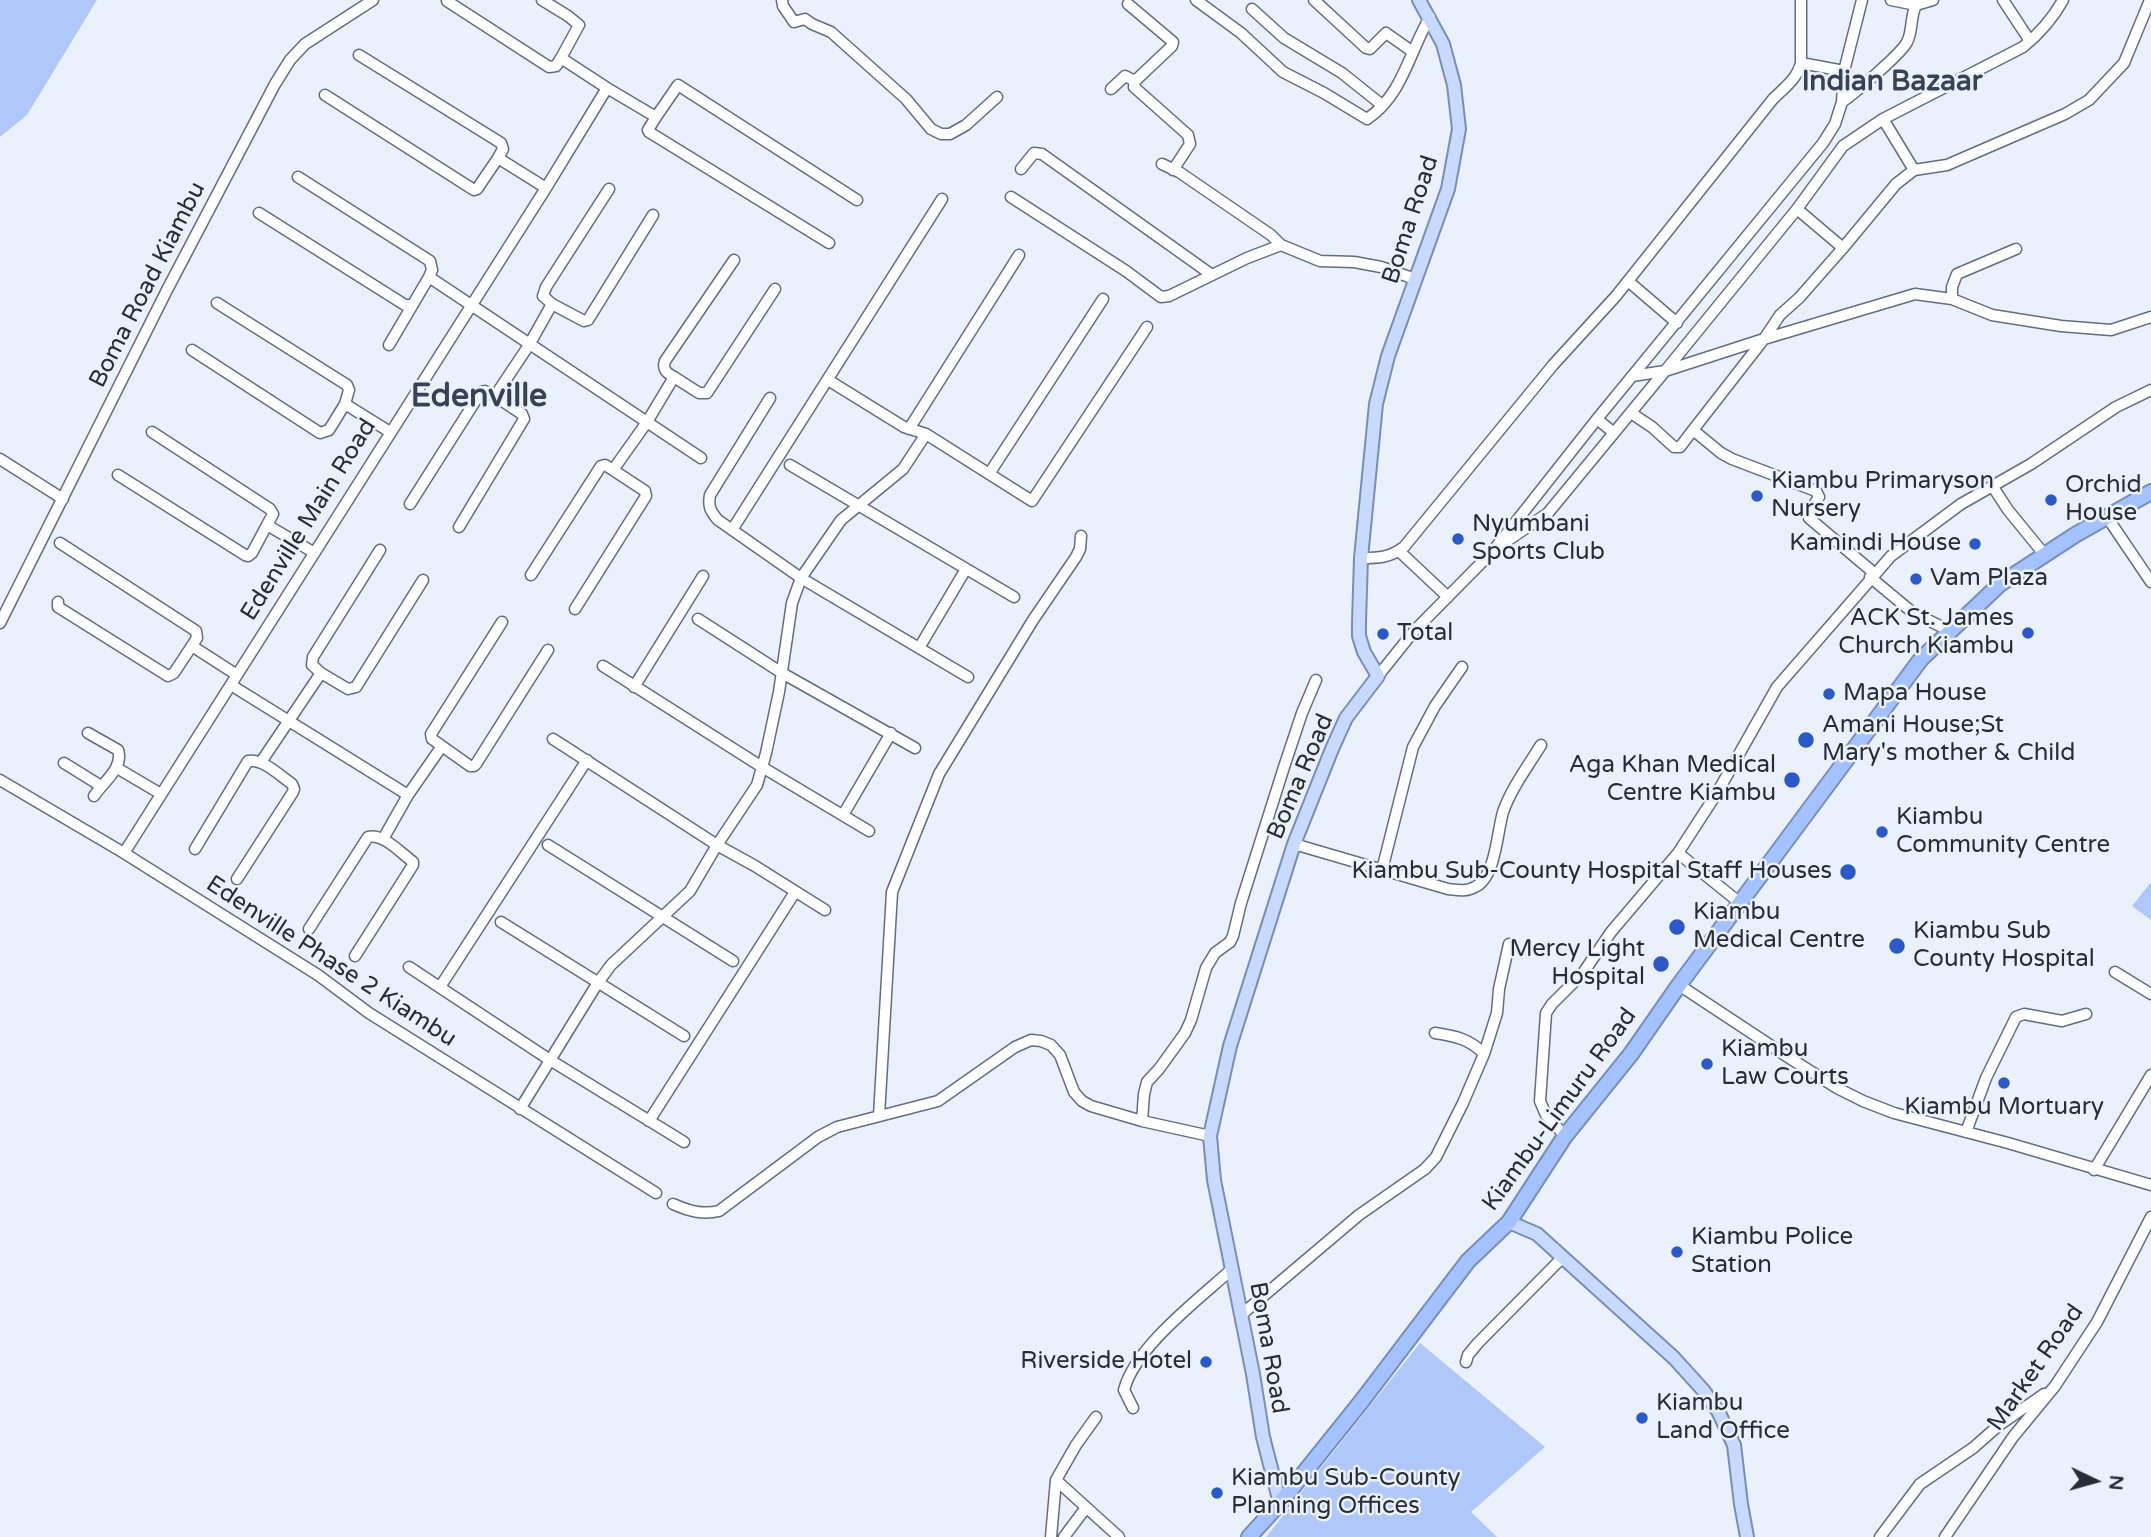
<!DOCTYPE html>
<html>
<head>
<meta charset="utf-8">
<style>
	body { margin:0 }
	#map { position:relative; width:2151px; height:1537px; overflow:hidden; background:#ebf1fb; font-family:"Varela Round",sans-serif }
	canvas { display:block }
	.north { position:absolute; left:2060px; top:1446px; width:70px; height:70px; -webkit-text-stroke:5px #ebf1fb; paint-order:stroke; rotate:95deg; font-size:19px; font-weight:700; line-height:28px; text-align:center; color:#272c35 }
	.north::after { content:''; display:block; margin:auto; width:24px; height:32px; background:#272c35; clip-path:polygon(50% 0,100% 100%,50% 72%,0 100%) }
</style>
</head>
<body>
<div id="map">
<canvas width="2151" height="1537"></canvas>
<div class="north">N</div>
</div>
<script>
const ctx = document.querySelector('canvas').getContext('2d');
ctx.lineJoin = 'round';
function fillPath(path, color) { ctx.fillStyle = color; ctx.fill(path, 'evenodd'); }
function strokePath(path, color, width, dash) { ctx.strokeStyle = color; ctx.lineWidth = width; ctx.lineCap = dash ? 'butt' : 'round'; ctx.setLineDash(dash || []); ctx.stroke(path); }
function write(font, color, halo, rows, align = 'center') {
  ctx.font = font + ' "Varela Round",sans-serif'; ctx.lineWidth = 5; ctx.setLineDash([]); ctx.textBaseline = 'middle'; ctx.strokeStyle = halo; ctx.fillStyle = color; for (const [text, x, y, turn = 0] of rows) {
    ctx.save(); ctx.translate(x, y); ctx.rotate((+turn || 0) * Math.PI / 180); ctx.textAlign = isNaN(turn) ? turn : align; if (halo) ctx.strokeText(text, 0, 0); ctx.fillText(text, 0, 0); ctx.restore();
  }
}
fillPath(new Path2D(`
	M 0,0 L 97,0 L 27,115 L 0,137 Z
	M 2151,882 L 2151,920 L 2132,906 Z
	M 1420,1343 L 1545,1447 L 1471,1512 L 1497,1537 L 1266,1537 Z`), '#b0c8f9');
const minor = new Path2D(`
	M 542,0 L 568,16 L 579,25 L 561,58 L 607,88 L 656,117 L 678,85 L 857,200
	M 782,0 L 783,6 L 794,22 L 805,19 L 812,24 L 831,32 L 906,99 L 931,129 L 941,134 L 950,134 L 966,125 L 997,97
	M 1196,0 L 1241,33 L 1283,72 L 1324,93 L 1367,119 C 1403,95 1409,52 1430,17
	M 1314,0 L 1366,48 L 1370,49 L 1386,33 L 1413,52
	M 1891,0 L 1916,5 L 1933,0
	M 2003,0 L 2030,41
	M 447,1 L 549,67 L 556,66 L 561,58
	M 1128,4 L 1173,42 L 1172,46 L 1135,81 L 1134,87 L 1188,135 L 1190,144 L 1173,170
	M 1252,9 L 1284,38 L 1342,73 L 1382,105
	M 359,55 L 501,143 L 503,149 L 498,158
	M 1801,63 L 1844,71
	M 1111,89 L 1125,76 L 1135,81
	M 325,95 L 474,190 L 477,189 L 498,158 L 546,188
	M 1842,102 C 1855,93 1902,53 1907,42 C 1913,31 1910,17 1916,5
	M 656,117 L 648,130 L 649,132 L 829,243
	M 1883,119 L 1914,170
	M 1162,164 L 1179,172 L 1271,235 L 1281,245
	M 1021,169 L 1034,153 L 1042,154 L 1212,275
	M 298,177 L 430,261 L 432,270 L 429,277 L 389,345
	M 1011,197 L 1126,271 L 1161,297 L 1169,296 L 1247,258 L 1281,245 L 1320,261 L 1354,262 L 1381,267 L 1415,279
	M 1797,209 L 1843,248
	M 259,213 L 405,305 L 411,305
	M 429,277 L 701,458
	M 1628,281 L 1677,323
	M 1952,299 L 1952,287 L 1957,274 L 2016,249
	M 217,303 L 347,385 L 349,390 L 345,404
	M 552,304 L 584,321 L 588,320 L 653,215
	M 192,350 L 320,433 L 329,430 L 345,404 L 390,432
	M 1632,376 L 1665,371 L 1797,209 L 1843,146 L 1883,119 L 2023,47 C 2040,33 2052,20 2063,0
	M 674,377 C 667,373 662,370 665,361 L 734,260
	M 828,380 L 904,427 L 926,434 L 1032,501 L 1147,327
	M 770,398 L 710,495 C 708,506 710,511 718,520 L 801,578 L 968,677
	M 1631,413 L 1652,427 L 1674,447 L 1680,447 L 1693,430
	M 1597,419 L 1614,433
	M 909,429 L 1019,255
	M 152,432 L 270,509 L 273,514 L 267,525
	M 0,459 L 63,499
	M 790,465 L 1014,597
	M 989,474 L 1103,299
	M 118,475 L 245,555 L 248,556 L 252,553 L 267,525 L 313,552
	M 1993,487 L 2008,510 L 2044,554
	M 410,504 L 481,392 L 485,391 L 495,396
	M 2107,517 L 2151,582
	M 459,527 L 524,419 L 522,414 L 495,396 L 529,345 L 552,304 L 543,296 L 546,287 L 609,189
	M 732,530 L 942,199
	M 1504,543 L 1548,513 L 1665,371 L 1764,339 L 1915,294 L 1952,299 L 1992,315 L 2061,326 L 2111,330 L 2151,317
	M 1399,551 L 1448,597
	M 1361,558 C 1379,558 1389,558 1404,547 L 1553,365 L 1616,296 L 1773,99 C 1784,88 1797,79 1801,63 L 1801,0
	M 1874,573 L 1809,518 L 1810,511 L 1819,497 L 1816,491 L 1732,459 L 1721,453 L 1693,430 L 1764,339 L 1780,315 L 1799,298 L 1843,248 L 1896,184 L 1914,170 L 1947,165 L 2065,114 L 2089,100 L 2124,63 L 2150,0
	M 531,575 L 601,466 L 605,465 L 613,470
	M 1870,577 L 1912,612 L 1950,631
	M 58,602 L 58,607 L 168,676 L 174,673 L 197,638 L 196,631 L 60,543
	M 575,609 L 646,496 L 645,491 L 613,470 L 647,422 L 674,377 L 699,393 L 707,393 L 775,289
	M 698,619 L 782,673 L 915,748
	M 502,622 L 431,734 L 432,739 L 470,766 L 474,766 L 476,764 L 548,650
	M 0,623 L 167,290 L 275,84 L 290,60 L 305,44 L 373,0
	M 192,646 L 237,675
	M 919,648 L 966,569
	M 603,666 L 762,767 L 869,831
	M 321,673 L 312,665 L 313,657 L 380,550
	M 1378,676 L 1414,631 L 1492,552 L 1597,419 L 1823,143 L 1835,124 L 1842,102 L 1844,71 L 1862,0
	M 231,685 L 408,795
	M 634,687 L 703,576
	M 88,733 L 118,750 C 124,768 103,782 94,796
	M 553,739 L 717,845 L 755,866 L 825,910
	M 261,762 L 321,673 L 348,689 L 356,687 L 423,580
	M 64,763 L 101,786
	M 117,768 L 161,794
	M 0,780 L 124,853 L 546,188 L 607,88
	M 843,815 L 891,733
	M 383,839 L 408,795 L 442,746
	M 1294,844 L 1448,889 C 1457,890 1466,892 1475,887 C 1496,877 1497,832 1503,812 C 1511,789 1528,766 1541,745
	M 548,845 L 733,961
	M 195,849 L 248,761 C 264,759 279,775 292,784 L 294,789 L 293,792 L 237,879
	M 124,853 L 318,975 L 369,1013 L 656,1193
	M 1678,853 L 1740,903
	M 1382,870 L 1413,747 L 1435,706 L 1462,667
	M 501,922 L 684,1036
	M 309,929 L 368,837 C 383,833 401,853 413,862 L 413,865 L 355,956
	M 409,967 L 550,1060 L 684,1142
	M 2115,972 L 2151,994
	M 1679,985 L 1788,1057 L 1837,1088 L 1863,1101 L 1894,1113 L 2008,1143 L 2151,1185
	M 440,987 L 587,760
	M 1435,1033 C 1455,1036 1470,1039 1484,1054
	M 520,1109 L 597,984 L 611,965 L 690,891 L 717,845 L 757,785 L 766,753 L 779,692 L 792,603 L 801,578 L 841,520 L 903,469 L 926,434
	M 879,1116 L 892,892 L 939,774 L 1033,620 L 1076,557 L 1080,549 L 1081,536
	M 649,1121 L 795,892
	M 1142,1121 L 1144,1094 L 1147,1082 L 1159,1069 L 1185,1033 L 1191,1020 L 1206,968 L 1215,953 L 1230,942 L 1233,936 L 1241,903 L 1284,767 L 1302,713 L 1316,680
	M 1966,1132 L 1986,1078 L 2016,1017 L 2024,1014 L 2062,1021 L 2086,1014
	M 1565,1136 L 1546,1115 L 1540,1101 L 1546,1013 L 1552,1004 L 1583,973 L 1611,932 L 1678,853 L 1717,793 L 1777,687 L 1891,556 L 1961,504 L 2031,464 L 2116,407 L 2151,390
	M 2094,1170 L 2151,1075
	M 673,1204 C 689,1211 702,1215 719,1211 L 818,1137 L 837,1127 L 938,1101 L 1015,1047 L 1031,1040 L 1041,1041 L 1051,1045 L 1060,1055 L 1074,1092 L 1082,1101 L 1091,1106 L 1142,1121 L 1210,1136
	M 1241,1315 L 1359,1215 L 1425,1169 L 1436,1157 L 1463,1103 L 1484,1054 L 1497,1013 L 1499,989 L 1509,944
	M 1466,1362 L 1468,1355 L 1478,1343 L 1562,1258
	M 1133,1408 L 1124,1390 C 1135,1347 1199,1299 1232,1269
	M 1096,1417 L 1076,1445 L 1056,1480 L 1119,1537
	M 1051,1537 L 1056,1480
	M 1064,1537 L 1085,1509
	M 1880,1537 L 1920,1484 L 1973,1448 L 1998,1426 L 2044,1394
	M 1945,1537 L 2013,1437 L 2055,1386 L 2097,1322 L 2151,1217`);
const major = new Path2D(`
	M 1509,1222 L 1537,1234 L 1674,1358 L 1703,1390 L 1718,1411 L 1734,1445 L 1741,1504 L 1747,1537
	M 1280,1503 L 1263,1437 L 1253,1374 L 1214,1180 L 1210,1136 L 1230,1046 L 1294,844 L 1332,749 L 1346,718 L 1378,676 L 1364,652 L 1359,636 L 1359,622 L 1361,558 L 1376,404 L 1388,356 L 1448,189 L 1459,129 L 1454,85 L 1443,44 L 1419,0`);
const highway = new Path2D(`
	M 1249,1537 L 1280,1503 L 1361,1402 L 1468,1261 L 1509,1222 L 1565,1136 L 1631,1054 L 1679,985 L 1921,659 L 2000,584 L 2075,535 L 2151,492`);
strokePath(minor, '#626d84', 13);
strokePath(major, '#788eb8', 16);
strokePath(highway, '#788eb8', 18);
strokePath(minor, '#fff', 10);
strokePath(major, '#c8daff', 12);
strokePath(highway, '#a3c2ff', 14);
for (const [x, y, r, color] of [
	[1757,496,7,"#2b5ac8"],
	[2051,500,7,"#2b5ac8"],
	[1458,539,7,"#2b5ac8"],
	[1975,544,7,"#2b5ac8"],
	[1916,579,7,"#2b5ac8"],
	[2028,633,7,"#2b5ac8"],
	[1383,634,7,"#2b5ac8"],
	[1829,694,7,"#2b5ac8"],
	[1806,740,9,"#2b5ac8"],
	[1792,780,9,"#2b5ac8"],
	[1882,832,7,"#2b5ac8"],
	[1848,872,9,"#2b5ac8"],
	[1677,927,9,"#2b5ac8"],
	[1897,946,9,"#2b5ac8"],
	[1661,964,9,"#2b5ac8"],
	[1707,1064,7,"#2b5ac8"],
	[2004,1083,7,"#2b5ac8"],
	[1677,1252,7,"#2b5ac8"],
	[1206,1362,7,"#2b5ac8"],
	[1642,1418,7,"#2b5ac8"],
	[1217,1493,7,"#2b5ac8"]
]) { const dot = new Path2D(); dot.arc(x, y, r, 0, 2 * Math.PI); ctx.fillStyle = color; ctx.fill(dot); strokePath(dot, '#ebf1fb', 2.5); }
write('24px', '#272c35', '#ebf1fb', [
	["Boma Road",1411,220,-72],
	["Boma Road Kiambu",148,285,-63],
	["Edenville Main Road",309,520,-58],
	["Boma Road",1301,777,-67],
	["Edenville Phase 2 Kiambu",331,962,33],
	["Kiambu-Limuru Road",1560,1110,-54],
	["Boma Road",1268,1348,80],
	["Market Road",2036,1368,-55]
]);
write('24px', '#272c35', '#ebf1fb', [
	["Kiambu Primaryson",1771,482],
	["Nursery",1771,510],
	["Orchid",2065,486],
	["House",2065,514],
	["Nyumbani",1472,525],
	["Sports Club",1472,553],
	["Kamindi House",1961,544,"right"],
	["Vam Plaza",1930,579],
	["ACK St. James",2014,619,"right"],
	["Church Kiambu",2014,647,"right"],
	["Total",1397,634],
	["Mapa House",1843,694],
	["Amani House;St",1822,726],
	["Mary's mother & Child",1822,754],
	["Aga Khan Medical",1776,766,"right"],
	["Centre Kiambu",1776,794,"right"],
	["Kiambu",1896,818],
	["Community Centre",1896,846],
	["Kiambu Sub-County Hospital Staff Houses",1832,872,"right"],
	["Kiambu",1693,913],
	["Medical Centre",1693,941],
	["Kiambu Sub",1913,932],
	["County Hospital",1913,960],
	["Mercy Light",1645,950,"right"],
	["Hospital",1645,978,"right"],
	["Kiambu",1721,1050],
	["Law Courts",1721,1078],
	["Kiambu Mortuary",2004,1108,"center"],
	["Kiambu Police",1691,1238],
	["Station",1691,1266],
	["Riverside Hotel",1192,1362,"right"],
	["Kiambu",1656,1404],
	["Land Office",1656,1432],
	["Kiambu Sub-County",1231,1479],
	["Planning Offices",1231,1507]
], 'left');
write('bold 28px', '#374257', '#ebf1fb', [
	["Indian Bazaar",1892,83]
]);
write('bold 32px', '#374257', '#ebf1fb', [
	["Edenville",479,398]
]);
</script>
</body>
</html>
